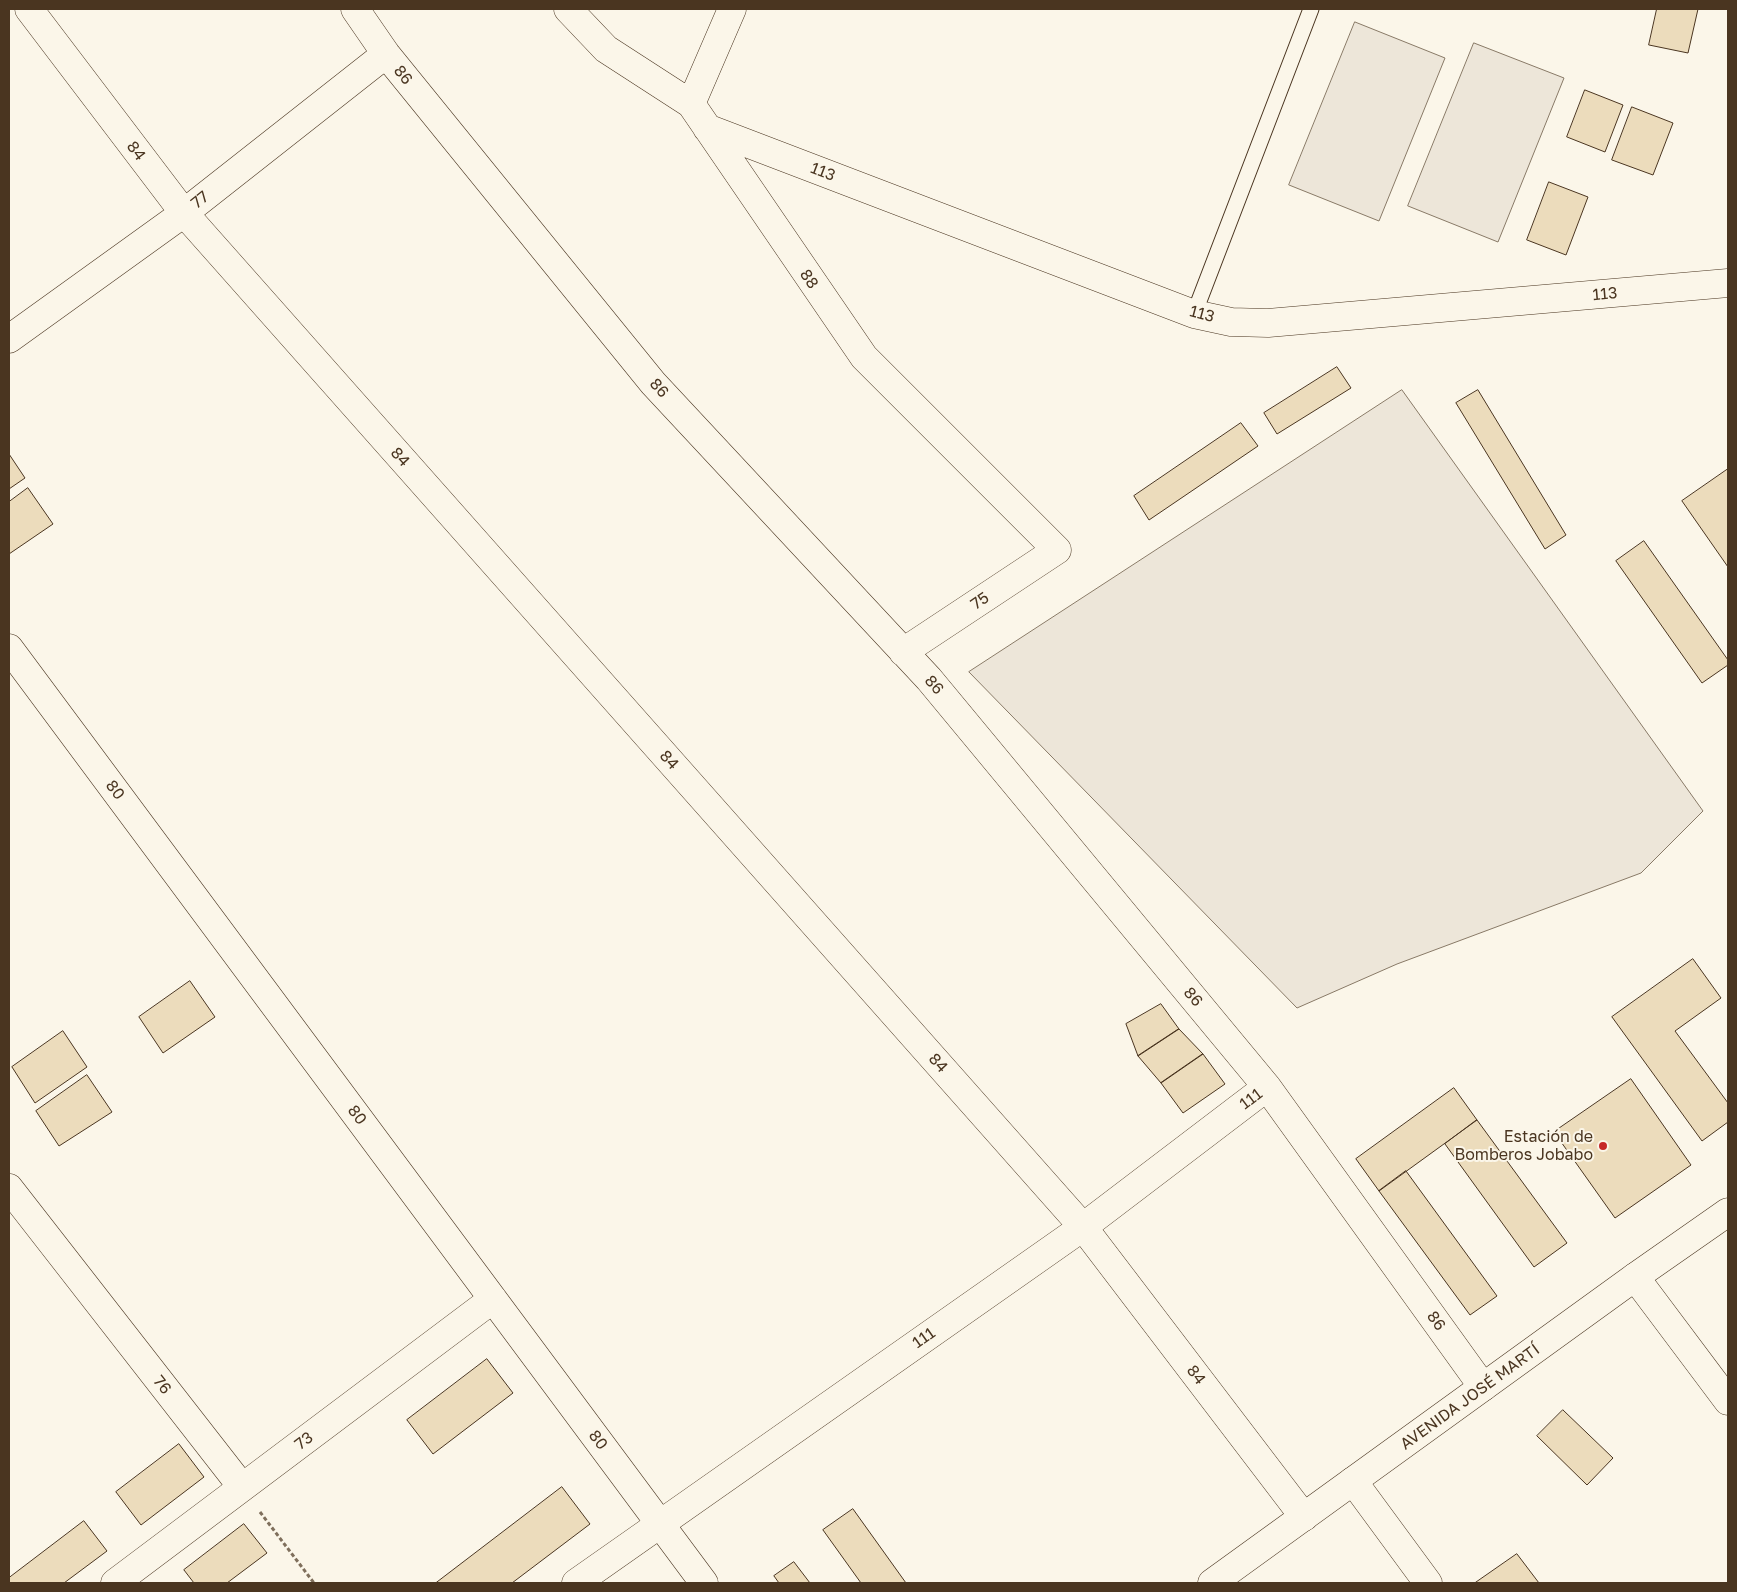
<!DOCTYPE html>
<html>
<head>
<meta charset="utf-8">
<style>
	body { margin:0 }
	#map { position:relative; width:1737px; height:1592px; overflow:hidden; background:#fbf6e9; font-family:"Golos Text",sans-serif }
	canvas { display:block }
	.frame { position:absolute; inset:0; border:10px solid #4a3520; pointer-events:none }
</style>
</head>
<body>
<div id="map">
<canvas width="1737" height="1592"></canvas>
<div class="frame"></div>
</div>
<script>
const ctx = document.querySelector('canvas').getContext('2d');
ctx.lineJoin = 'round';
function fillPath(path, color) { ctx.fillStyle = color; ctx.fill(path, 'evenodd'); }
function strokePath(path, color, width, dash) { ctx.strokeStyle = color; ctx.lineWidth = width; ctx.lineCap = dash ? 'butt' : 'round'; ctx.setLineDash(dash || []); ctx.stroke(path); }
function write(font, color, halo, rows, align = 'center') {
  ctx.font = font + ' "Golos Text",sans-serif'; ctx.lineWidth = 4; ctx.setLineDash([]); ctx.textBaseline = 'middle'; ctx.strokeStyle = halo; ctx.fillStyle = color; for (const [text, x, y, turn = 0] of rows) {
    ctx.save(); ctx.translate(x, y); ctx.rotate((+turn || 0) * Math.PI / 180); ctx.textAlign = isNaN(turn) ? turn : align; if (halo) ctx.strokeText(text, 0, 0); ctx.fillText(text, 0, 0); ctx.restore();
  }
}
const green = new Path2D(`
	M 1355,22 L 1445,58 L 1379,221 L 1289,185 Z
	M 1474,43 L 1564,78 L 1498,242 L 1408,206 Z
	M 1402,390 L 1703,811 L 1641,873 L 1397,964 L 1297,1008 L 969,672 Z`);
fillPath(green, '#ede6d9');
strokePath(green, '#887966', 1);
const building = new Path2D(`
	M 1657,9 L 1698,9 L 1688,53 L 1649,45 Z
	M 1585,90 L 1623,105 L 1605,152 L 1567,137 Z
	M 1632,107 L 1673,123 L 1653,175 L 1612,160 Z
	M 1549,182 L 1588,197 L 1566,255 L 1527,240 Z
	M 1337,367 L 1351,388 L 1277,434 L 1264,413 Z
	M 1478,390 L 1566,535 L 1545,549 L 1456,403 Z
	M 1241,423 L 1258,446 L 1149,520 L 1134,496 Z
	M 9,454 L 25,478 L 9,489 Z
	M 1728,469 L 1728,567 L 1682,501 Z
	M 28,488 L 53,524 L 9,554 L 9,502 Z
	M 1644,541 L 1728,660 L 1728,665 L 1702,683 L 1616,561 Z
	M 1693,959 L 1721,998 L 1675,1031 L 1728,1103 L 1728,1122 L 1702,1141 L 1612,1017 Z
	M 190,981 L 215,1017 L 163,1053 L 139,1017 Z
	M 1161,1004 L 1179,1029 L 1138,1056 L 1126,1024 Z
	M 1179,1029 L 1203,1054 L 1161,1083 L 1138,1056 Z
	M 63,1031 L 87,1067 L 35,1103 L 12,1067 Z
	M 1203,1054 L 1225,1084 L 1183,1113 L 1161,1083 Z
	M 87,1075 L 112,1112 L 59,1146 L 36,1111 Z
	M 1631,1079 L 1691,1165 L 1615,1218 L 1554,1132 Z
	M 1454,1088 L 1477,1120 L 1379,1191 L 1356,1159 Z
	M 1477,1120 L 1567,1243 L 1534,1267 L 1445,1144 Z
	M 1406,1171 L 1497,1296 L 1470,1315 L 1379,1191 Z
	M 487,1359 L 513,1393 L 433,1454 L 407,1420 Z
	M 1563,1410 L 1613,1458 L 1587,1485 L 1537,1436 Z
	M 179,1444 L 204,1477 L 141,1525 L 116,1492 Z
	M 562,1487 L 590,1524 L 512,1583 L 436,1583 Z
	M 853,1509 L 906,1583 L 861,1583 L 823,1530 Z
	M 84,1521 L 107,1551 L 64,1583 L 9,1583 L 9,1578 Z
	M 244,1524 L 267,1553 L 227,1583 L 194,1583 L 184,1570 Z
	M 1517,1554 L 1539,1583 L 1475,1583 Z
	M 794,1562 L 810,1583 L 779,1583 L 774,1576 Z`);
fillPath(building, '#ecdcbc');
strokePath(building, '#4a3520', 1);
const service = new Path2D(`
	M 1194,314 L 1311,9`);
const minor = new Path2D(`
	M 29,9 L 184,213 L 1083,1227 L 1304,1517
	M 355,9 L 386,54 L 653,383 L 929,679 L 1267,1087 L 1483,1387
	M 568,9 L 606,49 L 691,104 L 864,357 L 1057,550 L 903,652
	M 691,104 L 732,9
	M 707,128 L 1194,314 L 1231,322 L 1268,323 L 1728,283
	M 9,339 L 184,213 L 386,54
	M 9,648 L 704,1583
	M 9,1188 L 242,1487
	M 1635,1277 L 1728,1401
	M 1353,1481 L 1428,1583
	M 115,1583 L 493,1299
	M 576,1583 L 1083,1227 L 1267,1087`);
const secondary = new Path2D(`
	M 1212,1583 L 1635,1277 L 1728,1212`);
strokePath(service, '#4a3520', 17);
strokePath(minor, '#4a3520', 29);
strokePath(secondary, '#4a3520', 29);
strokePath(new Path2D(`
	M 260,1512 L 314,1583`), '#7f6f5c', 3, [4, 2.5]);
strokePath(service, '#fbf6e9', 15);
strokePath(minor, '#fbf6e9', 28);
strokePath(secondary, '#fbf6e9', 28);
for (const [x, y, r, color] of [
	[1603,1146,5,"#c62828"]
]) { const dot = new Path2D(); dot.arc(x, y, r, 0, 2 * Math.PI); ctx.fillStyle = color; ctx.fill(dot); strokePath(dot, '#fbf6e9', 2); }
write('16px', '#4a3520', '#fbf6e9', [
	["86",403,75,51],
	["84",136,151,53],
	["113",823,172,21],
	["77",200,200,-38],
	["88",809,279,55],
	["113",1605,294,-5],
	["113",1202,314,15],
	["86",659,388,48],
	["84",400,457,48],
	["75",980,601,-34],
	["86",934,685,49],
	["84",669,760,48],
	["80",115,790,53],
	["86",1193,997,50],
	["84",938,1063,48],
	["111",1251,1099,-37],
	["80",357,1115,53],
	["86",1436,1321,54],
	["111",924,1338,-35],
	["84",1196,1375,53],
	["76",162,1385,52],
	["AVENIDA JOSÉ MARTÍ",1470,1397,-36],
	["80",598,1440,53],
	["73",304,1441,-37]
]);
write('16px', '#4a3520', '#fbf6e9', [
	["Estación de",1593,1137],
	["Bomberos Jobabo",1593,1155]
], 'right');
</script>
</body>
</html>
